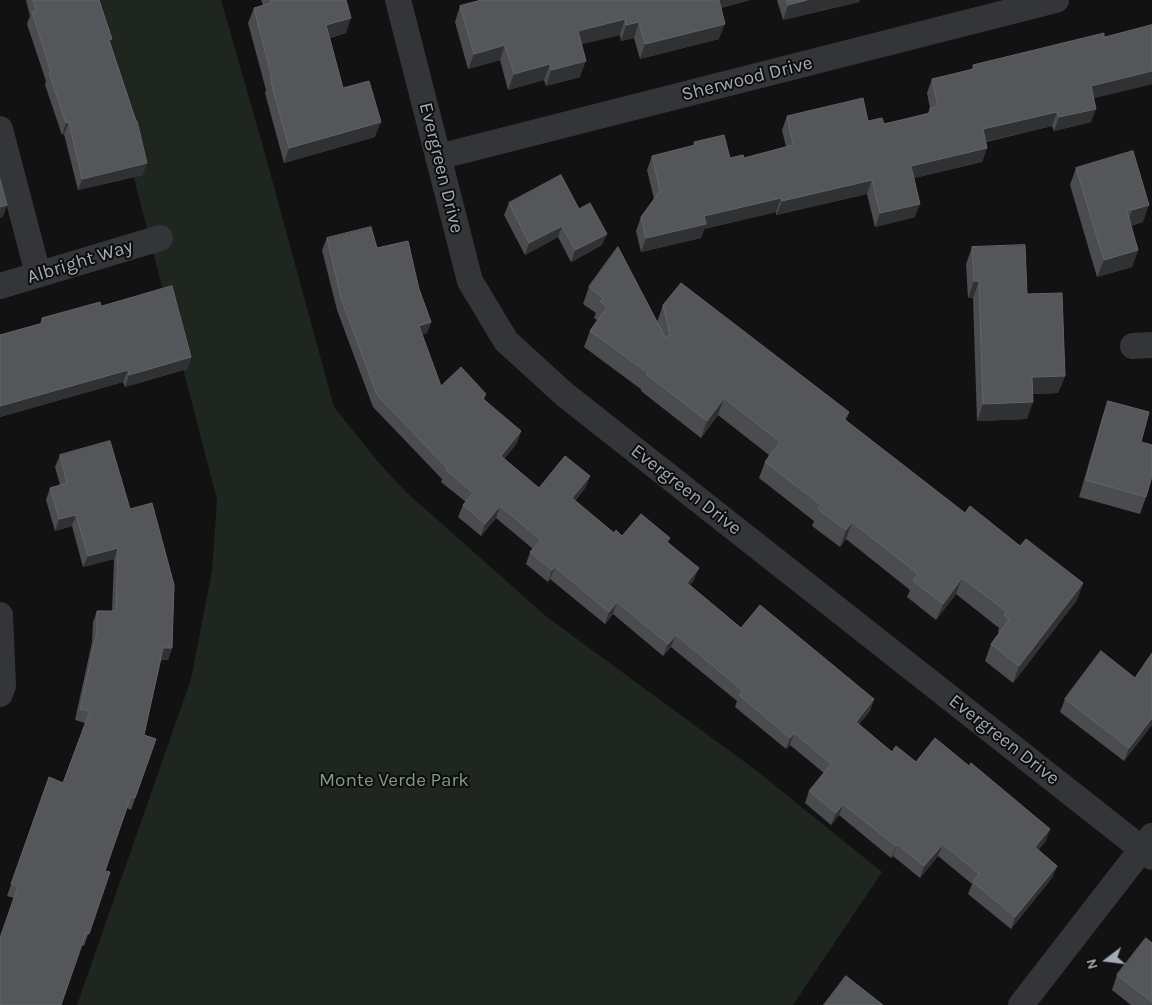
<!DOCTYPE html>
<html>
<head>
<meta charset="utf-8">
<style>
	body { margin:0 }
	#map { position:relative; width:1152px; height:1005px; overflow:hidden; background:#121213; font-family:Karla,sans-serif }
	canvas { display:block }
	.north { position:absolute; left:1082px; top:935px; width:50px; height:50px; -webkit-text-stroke:4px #0d0d0e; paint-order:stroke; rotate:255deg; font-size:14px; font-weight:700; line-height:20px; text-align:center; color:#a5abb2 }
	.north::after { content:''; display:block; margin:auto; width:18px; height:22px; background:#a5abb2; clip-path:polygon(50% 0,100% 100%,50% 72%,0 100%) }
</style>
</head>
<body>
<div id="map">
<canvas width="1152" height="1005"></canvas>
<div class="north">N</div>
</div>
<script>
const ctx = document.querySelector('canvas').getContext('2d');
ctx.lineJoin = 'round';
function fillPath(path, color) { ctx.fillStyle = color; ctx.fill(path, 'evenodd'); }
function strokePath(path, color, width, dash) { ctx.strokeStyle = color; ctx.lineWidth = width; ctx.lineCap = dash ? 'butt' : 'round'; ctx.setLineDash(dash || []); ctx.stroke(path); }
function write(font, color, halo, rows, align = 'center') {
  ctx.font = font + ' Karla,sans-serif'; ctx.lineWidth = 4; ctx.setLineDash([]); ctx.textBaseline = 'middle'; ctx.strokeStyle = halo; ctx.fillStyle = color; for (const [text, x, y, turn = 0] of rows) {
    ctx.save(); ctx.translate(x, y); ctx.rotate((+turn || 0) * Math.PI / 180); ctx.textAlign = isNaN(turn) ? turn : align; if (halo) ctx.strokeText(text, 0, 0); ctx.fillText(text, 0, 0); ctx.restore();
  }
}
fillPath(new Path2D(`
	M 88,0 L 221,0 L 262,143 L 334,407 L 379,463 L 406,492 L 547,617 L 753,768 L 882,872 L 793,1005 L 77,1005 L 191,679 L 212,571 L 217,500 Z`), '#1f251f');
strokePath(new Path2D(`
	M 398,0 L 470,281 L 506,341 L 564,394 L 1152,857
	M 0,129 L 38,274
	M 438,157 L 1056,0
	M 0,286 L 160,238
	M 1133,346 L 1152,345
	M 0,615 L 3,686 L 0,694
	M 1021,1005 L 1152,836`), '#333538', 26);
fillPath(new Path2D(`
	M 26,0 L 99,0 L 143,175 L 78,190 L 64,134 L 62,135 L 45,85 L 46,81 L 27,24 L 30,16 Z
	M 261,0 L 346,0 L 346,33 L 330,38 L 343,88 L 375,137 L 284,163 L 265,93 L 266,90 L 248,23 L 254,8 L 263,5 Z
	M 480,0 L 750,0 L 721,8 L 719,39 L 640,59 L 634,38 L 621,41 L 620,35 L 582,44 L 580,77 L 546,86 L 544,80 L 508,90 L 500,60 L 468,69 L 455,22 L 460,6 Z
	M 777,0 L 860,0 L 859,2 L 783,20 Z
	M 1104,37 L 1152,84 L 1094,98 L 1091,122 L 1054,131 L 1052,126 L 986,142 L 987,148 L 982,162 L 914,178 L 915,217 L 875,227 L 867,194 L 776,215 L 776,212 L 704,229 L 701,238 L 641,252 L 636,231 L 641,217 L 654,199 L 647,170 L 652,156 L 693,146 L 694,142 L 730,158 L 744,158 L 786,147 L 782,130 L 787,116 L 868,121 L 884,124 L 928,113 L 930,108 L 927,93 L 932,79 L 972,69 L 973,65 Z
	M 1133,151 L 1143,222 L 1131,226 L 1138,250 L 1132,267 L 1097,277 L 1070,185 L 1076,168 Z
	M 509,203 L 579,209 L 602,245 L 571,262 L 558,237 L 525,255 L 504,215 Z
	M 327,238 L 377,248 L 419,289 L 431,322 L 427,333 L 422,335 L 441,386 L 486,394 L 484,400 L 521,431 L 517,443 L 504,459 L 539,488 L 590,476 L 585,488 L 575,501 L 614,533 L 622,536 L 669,543 L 694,580 L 690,585 L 741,628 L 874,699 L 870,711 L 859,724 L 892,752 L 916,762 L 1046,841 L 1038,850 L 1057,866 L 1052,878 L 1011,929 L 968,894 L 972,884 L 938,856 L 920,878 L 893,856 L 891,858 L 839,815 L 831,825 L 805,803 L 809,791 L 824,773 L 790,745 L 786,749 L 735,707 L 737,701 L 671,647 L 663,656 L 613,614 L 605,624 L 550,579 L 548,582 L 526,564 L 530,552 L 533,549 L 496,518 L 481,536 L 458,517 L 463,505 L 466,502 L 441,482 L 442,479 L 373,407 L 337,310 L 322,250 Z
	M 972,247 L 1027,294 L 1065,376 L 1058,393 L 1033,394 L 1027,419 L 977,421 L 973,298 L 968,298 L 966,264 Z
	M 589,287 L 657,322 L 663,305 L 849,412 L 846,421 L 965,513 L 1083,583 L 1077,600 L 1013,683 L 985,661 L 991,644 L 999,633 L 998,632 L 999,628 L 956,594 L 936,620 L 907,597 L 910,590 L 846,539 L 840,547 L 812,526 L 814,521 L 759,478 L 765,462 L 769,455 L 718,415 L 701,438 L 641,391 L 642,390 L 584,347 L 590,331 L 597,320 L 594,318 L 596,313 L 583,304 Z
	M 101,306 L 191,357 L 187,369 L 125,387 L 123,382 L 0,417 L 0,335 L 40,324 L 42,318 Z
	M 1108,401 L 1141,442 L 1146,497 L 1140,514 L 1079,497 L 1102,418 Z
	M 60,455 L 130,509 L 172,648 L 168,660 L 161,660 L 144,735 L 156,739 L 131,810 L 127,808 L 105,871 L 110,872 L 84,946 L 82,945 L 14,898 L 7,896 L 49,777 L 63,783 L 85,723 L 75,720 L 92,642 L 93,622 L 97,611 L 112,611 L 114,559 L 83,567 L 72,526 L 55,531 L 46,500 L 50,488 L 60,485 L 55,467 Z
	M 1152,653 L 1152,725 L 1124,761 L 1060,712 L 1065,699 L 1135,678 Z
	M 1152,943 L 1152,1005 L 1131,1005 L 1112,990 L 1117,975 Z`), '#4b4c4f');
fillPath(new Path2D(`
	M 716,0 L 750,0 L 712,10 Z
	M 807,0 L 860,0 L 859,2 L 783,20 L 788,5 Z
	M 351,18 L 346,33 L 321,40 L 326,25 Z
	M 625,19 L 620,35 L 573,46 L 578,31 Z
	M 639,22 L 634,38 L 621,41 L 626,25 Z
	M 725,24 L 719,39 L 640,59 L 645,44 Z
	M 505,45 L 500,60 L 468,69 L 474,54 Z
	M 586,61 L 580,77 L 546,86 L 551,70 Z
	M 550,64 L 544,80 L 508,90 L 514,74 Z
	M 1152,71 L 1152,84 L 1086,100 L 1091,86 Z
	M 1096,109 L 1091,122 L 1054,131 L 1059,117 Z
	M 1057,112 L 1052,126 L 978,143 L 983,129 Z
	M 69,122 L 64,134 L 62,135 L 66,123 Z
	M 381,122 L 375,137 L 284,163 L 289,148 Z
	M 987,148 L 982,162 L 906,180 L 911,166 Z
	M 147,163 L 143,175 L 78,190 L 82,179 Z
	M 872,180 L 867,194 L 776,215 L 782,201 Z
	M 781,198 L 776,212 L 704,229 L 701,238 L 641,252 L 646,238 L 704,216 Z
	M 920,204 L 915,217 L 875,227 L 880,213 Z
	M 7,205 L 3,217 L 0,218 L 0,207 Z
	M 1149,205 L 1143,222 L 1126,227 L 1132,210 Z
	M 562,226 L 558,237 L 525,255 L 529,243 Z
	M 607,234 L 602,245 L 571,262 L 575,250 Z
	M 1138,250 L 1132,267 L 1097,277 L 1104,260 Z
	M 974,281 L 979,281 L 973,298 L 968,298 Z
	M 431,322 L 427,333 L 415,338 L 419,326 Z
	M 191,357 L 187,369 L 125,387 L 129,375 Z
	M 128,370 L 123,382 L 0,417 L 0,406 Z
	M 1065,376 L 1058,393 L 1026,394 L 1032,377 Z
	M 724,398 L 718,415 L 701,438 L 707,421 Z
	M 1033,402 L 1027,419 L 977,421 L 983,404 Z
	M 849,412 L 843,429 L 844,419 Z
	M 521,431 L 517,443 L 497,468 L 501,456 Z
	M 590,476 L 585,488 L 567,510 L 572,498 Z
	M 500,506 L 496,518 L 481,536 L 485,524 Z
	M 76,515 L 72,526 L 55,531 L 59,519 Z
	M 852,522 L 846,539 L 840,547 L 846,530 Z
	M 118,548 L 114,559 L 83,567 L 88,556 Z
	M 555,567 L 550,579 L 548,582 L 552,570 Z
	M 699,568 L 694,580 L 682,594 L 687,583 Z
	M 962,578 L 956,594 L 936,620 L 943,604 Z
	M 1083,583 L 1077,600 L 1013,683 L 1019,666 Z
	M 617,602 L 613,614 L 605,624 L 609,612 Z
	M 676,635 L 671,647 L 663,656 L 668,644 Z
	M 163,648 L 172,648 L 168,660 L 159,659 Z
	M 874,699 L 870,711 L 852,733 L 856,722 Z
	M 1152,718 L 1152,725 L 1124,761 L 1129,748 Z
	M 794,733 L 790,745 L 786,749 L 790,738 Z
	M 843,804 L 839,815 L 831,825 L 836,813 Z
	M 1050,829 L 1046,841 L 1030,859 L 1035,847 Z
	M 897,844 L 893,856 L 891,858 L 896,846 Z
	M 943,844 L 938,856 L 920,878 L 924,866 Z
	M 1057,866 L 1052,878 L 1011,929 L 1015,917 Z`), '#303133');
const building = new Path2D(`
	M 33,0 L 99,0 L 112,39 L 109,40 L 136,121 L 137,121 L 147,163 L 82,179 L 69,122 L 66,123 L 49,73 L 51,72 L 32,12 L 36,11 Z
	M 271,0 L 346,0 L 351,18 L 326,25 L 343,88 L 369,81 L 381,122 L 289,148 L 270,78 L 272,78 L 254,8 L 271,3 Z
	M 482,0 L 719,0 L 725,24 L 645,44 L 639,22 L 626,25 L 625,19 L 578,31 L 586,61 L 551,70 L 550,64 L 514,74 L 505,45 L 474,54 L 460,6 Z
	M 787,0 L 807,0 L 788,5 Z
	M 1152,25 L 1152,71 L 1091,86 L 1096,109 L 1059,117 L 1057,112 L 983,129 L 987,148 L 911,166 L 920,204 L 880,213 L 872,180 L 782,201 L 781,198 L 704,216 L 706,224 L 646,238 L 641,217 L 660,191 L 652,156 L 695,145 L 694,142 L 724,135 L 730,158 L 743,155 L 744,158 L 793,145 L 787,116 L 863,98 L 868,121 L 882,118 L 884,124 L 931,113 L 930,108 L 938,106 L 932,79 L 974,69 L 973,65 L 1104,33 L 1104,37 Z
	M 1133,151 L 1149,205 L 1132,210 L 1126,208 L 1138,250 L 1104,260 L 1076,168 Z
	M 561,175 L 579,209 L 590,203 L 607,234 L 575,250 L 562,226 L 529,243 L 509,203 Z
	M 0,179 L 7,205 L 0,207 Z
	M 371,227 L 377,248 L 408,241 L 419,289 L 431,322 L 419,326 L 441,386 L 461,367 L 486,394 L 482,398 L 521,431 L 501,456 L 539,488 L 565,456 L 590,476 L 572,498 L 614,533 L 616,530 L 622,536 L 641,514 L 670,538 L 667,542 L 699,568 L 687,583 L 741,628 L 760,605 L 874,699 L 856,722 L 892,752 L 896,746 L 916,762 L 935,738 L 969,766 L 971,763 L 1050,829 L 1035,847 L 1057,866 L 1015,917 L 973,882 L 979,874 L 943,844 L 924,866 L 897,844 L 896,846 L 843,804 L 836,813 L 809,791 L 831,764 L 794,733 L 790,738 L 739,695 L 743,691 L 676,635 L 668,644 L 617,602 L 609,612 L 555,567 L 552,570 L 530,552 L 541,540 L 500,506 L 485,524 L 463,505 L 473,493 L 446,470 L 447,468 L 377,395 L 341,298 L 327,238 Z
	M 1025,245 L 1027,294 L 1062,293 L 1065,376 L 1032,377 L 1033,402 L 983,404 L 979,281 L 974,281 L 972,247 Z
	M 618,247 L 665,337 L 670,335 L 663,305 L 681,283 L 849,412 L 844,419 L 965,513 L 970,506 L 1020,546 L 1026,539 L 1083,583 L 1019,666 L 991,644 L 1009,620 L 1004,615 L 1007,612 L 962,578 L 943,604 L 913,581 L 918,574 L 852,522 L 846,530 L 818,509 L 821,505 L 765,462 L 780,442 L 724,398 L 707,421 L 647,375 L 648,373 L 590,331 L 607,307 L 600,301 L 603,298 L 589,287 Z
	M 172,286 L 191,357 L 129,375 L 128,370 L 0,406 L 0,335 L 43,323 L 42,318 L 100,302 L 101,306 Z
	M 1108,401 L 1149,412 L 1141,442 L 1152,445 L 1152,476 L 1146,497 L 1086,480 Z
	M 110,441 L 130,509 L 152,503 L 174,585 L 172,648 L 163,648 L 144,735 L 156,739 L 135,798 L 131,796 L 105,871 L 110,872 L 89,934 L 86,933 L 61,1005 L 0,1005 L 0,938 L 18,886 L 11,884 L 49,777 L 63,783 L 90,711 L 80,709 L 97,631 L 97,611 L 116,611 L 118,548 L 88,556 L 76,515 L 59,519 L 50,488 L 67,483 L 60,455 Z
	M 1101,651 L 1135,678 L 1152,653 L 1152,718 L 1129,748 L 1065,699 Z
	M 1146,938 L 1152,943 L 1152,1002 L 1117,975 Z
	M 846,976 L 883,1005 L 824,1005 Z`);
fillPath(building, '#54565a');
strokePath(building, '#616468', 1);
write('19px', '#a5abb2', '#0d0d0e', [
	["Sherwood Drive",747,79,-14],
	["Evergreen Drive",441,168,76],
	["Albright Way",80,262,-17],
	["Evergreen Drive",686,490,38],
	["Evergreen Drive",1004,740,38]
]);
write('19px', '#809b7e', '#0d0d0e', [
	["Monte Verde Park",394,781]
]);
</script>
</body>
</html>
